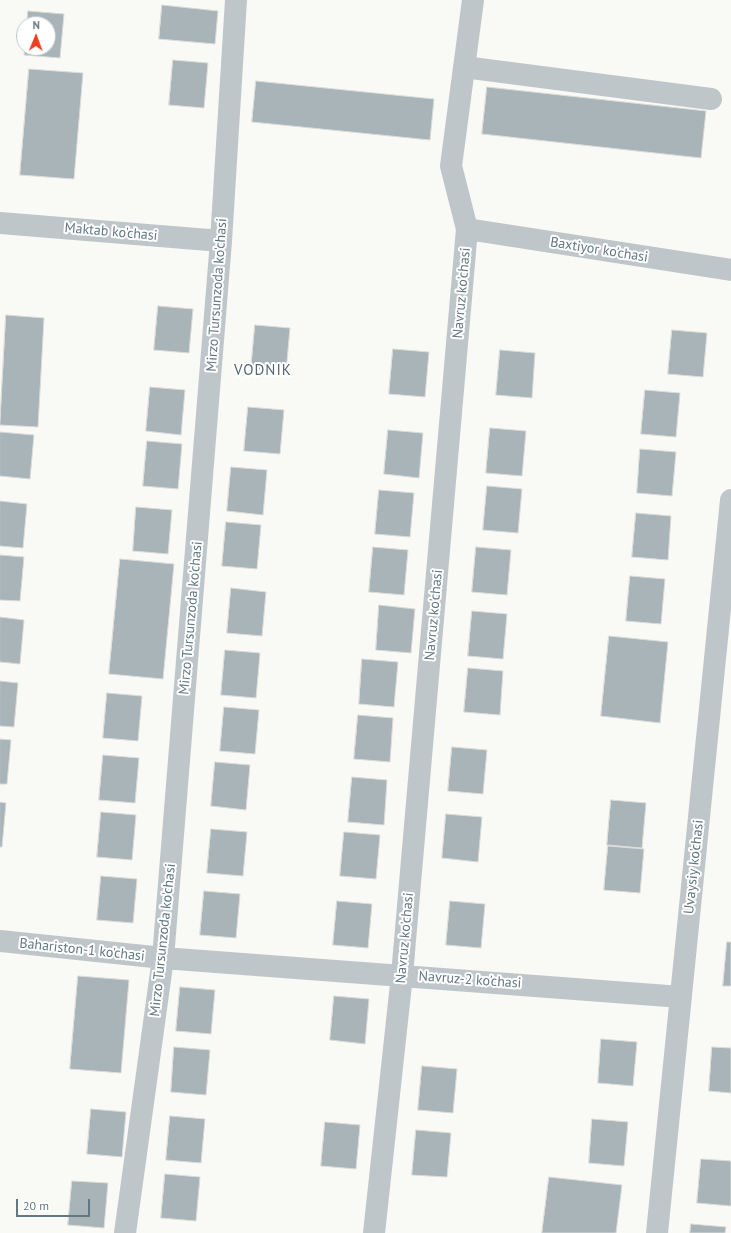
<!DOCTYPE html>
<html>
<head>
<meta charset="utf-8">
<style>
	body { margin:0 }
	#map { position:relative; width:731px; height:1233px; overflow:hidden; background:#f9f9f6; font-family:"PT Sans",sans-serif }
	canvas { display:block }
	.north { position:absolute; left:16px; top:16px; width:40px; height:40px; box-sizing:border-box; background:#fff; border:1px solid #c0c9cd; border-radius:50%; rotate:1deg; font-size:11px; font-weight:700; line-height:16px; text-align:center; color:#627883 }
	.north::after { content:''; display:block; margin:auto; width:14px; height:18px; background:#ef3d20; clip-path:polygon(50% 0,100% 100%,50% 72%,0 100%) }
	.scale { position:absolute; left:16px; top:1199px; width:74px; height:18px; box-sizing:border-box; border:2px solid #627883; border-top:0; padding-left:5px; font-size:12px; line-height:14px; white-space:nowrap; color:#627883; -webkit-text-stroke:3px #fff; paint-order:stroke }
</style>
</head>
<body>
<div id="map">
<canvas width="731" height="1233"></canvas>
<div class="north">N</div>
<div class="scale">20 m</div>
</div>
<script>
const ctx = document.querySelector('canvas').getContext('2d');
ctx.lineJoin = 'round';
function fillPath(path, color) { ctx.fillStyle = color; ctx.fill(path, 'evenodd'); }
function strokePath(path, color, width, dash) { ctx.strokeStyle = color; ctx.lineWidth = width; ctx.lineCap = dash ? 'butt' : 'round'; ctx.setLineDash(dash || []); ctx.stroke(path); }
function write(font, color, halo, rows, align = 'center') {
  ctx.font = font + ' "PT Sans",sans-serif'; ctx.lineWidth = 4; ctx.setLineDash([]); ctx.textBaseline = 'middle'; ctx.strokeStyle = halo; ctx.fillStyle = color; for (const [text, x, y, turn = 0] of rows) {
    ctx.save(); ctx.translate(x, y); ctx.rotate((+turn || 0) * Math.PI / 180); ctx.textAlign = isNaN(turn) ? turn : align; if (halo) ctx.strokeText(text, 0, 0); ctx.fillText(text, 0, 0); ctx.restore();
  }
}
const building = new Path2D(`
	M 162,5 L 218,11 L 215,44 L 159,39 Z
	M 28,11 L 64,14 L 60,58 L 24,55 L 25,48 L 48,48 L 48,24 L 27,24 Z
	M 173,60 L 208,63 L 204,108 L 169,105 Z
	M 29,69 L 83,73 L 74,179 L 20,175 Z
	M 256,81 L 434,99 L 430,140 L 252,122 Z
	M 487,87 L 706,111 L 701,158 L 482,134 Z
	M 158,306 L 193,309 L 189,353 L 154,350 Z
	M 6,315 L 44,318 L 38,427 L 0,425 Z
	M 255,325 L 290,328 L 286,372 L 251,369 Z
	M 672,330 L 707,333 L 703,377 L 668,374 Z
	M 393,349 L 429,352 L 425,397 L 389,394 Z
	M 500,350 L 535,353 L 532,398 L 496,395 Z
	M 150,387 L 185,390 L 181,435 L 146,431 Z
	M 645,390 L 680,393 L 676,437 L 641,434 Z
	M 248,407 L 284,410 L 280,454 L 244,451 Z
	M 490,428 L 526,431 L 522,476 L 486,473 Z
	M 388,430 L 423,433 L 419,478 L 384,474 Z
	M 0,432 L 34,435 L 30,479 L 0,476 Z
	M 147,441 L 182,444 L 178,489 L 143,486 Z
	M 640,449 L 676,452 L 672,496 L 637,493 Z
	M 231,467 L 267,470 L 263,515 L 227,511 Z
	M 487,486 L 522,489 L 518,533 L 483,530 Z
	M 379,490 L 414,493 L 410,537 L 375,534 Z
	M 0,501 L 27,504 L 23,548 L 0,546 Z
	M 136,507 L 172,510 L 168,554 L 133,551 Z
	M 636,513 L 671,516 L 668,560 L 632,557 Z
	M 226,522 L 261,525 L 257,569 L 222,566 Z
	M 373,547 L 408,550 L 404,595 L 369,592 Z
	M 476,547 L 511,550 L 507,595 L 472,592 Z
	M 0,555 L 24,557 L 20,601 L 0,600 Z
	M 120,559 L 174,564 L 163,679 L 109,674 Z
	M 630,576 L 665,579 L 661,624 L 626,621 Z
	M 231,588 L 266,592 L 262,636 L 227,633 Z
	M 379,605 L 415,609 L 411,653 L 376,650 Z
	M 472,611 L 507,614 L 503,659 L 468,656 Z
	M 0,617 L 24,620 L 20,664 L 0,662 Z
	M 609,636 L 668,642 L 660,723 L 601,716 Z
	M 225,650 L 260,653 L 256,698 L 221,695 Z
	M 362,659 L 398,662 L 394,707 L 359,704 Z
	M 468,668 L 503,671 L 500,715 L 464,712 Z
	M 0,681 L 18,683 L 14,727 L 0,726 Z
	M 107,693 L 142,696 L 138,741 L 103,738 Z
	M 224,707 L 259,710 L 255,754 L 220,751 Z
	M 358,715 L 393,718 L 390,762 L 354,759 Z
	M 0,739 L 11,740 L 7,784 L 0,784 Z
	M 452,747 L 487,750 L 483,794 L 448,791 Z
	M 103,755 L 139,758 L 135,803 L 99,800 Z
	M 215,762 L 250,765 L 246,810 L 211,806 Z
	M 352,777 L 387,780 L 384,825 L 348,822 Z
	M 611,800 L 646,803 L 642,848 L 607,845 Z
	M 0,802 L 6,803 L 2,847 L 0,847 Z
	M 101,812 L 136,815 L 132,860 L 97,857 Z
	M 446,814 L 482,817 L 478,862 L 442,858 Z
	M 211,829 L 247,832 L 243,876 L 207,873 Z
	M 344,832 L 380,835 L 376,879 L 340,876 Z
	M 608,846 L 644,849 L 640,893 L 604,890 Z
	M 101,876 L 137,879 L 133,923 L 97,920 Z
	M 204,891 L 240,894 L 236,938 L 200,935 Z
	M 337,901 L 372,904 L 368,948 L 333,945 Z
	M 450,901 L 485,904 L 481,948 L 446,945 Z
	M 727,942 L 731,942 L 731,986 L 723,986 Z
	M 78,976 L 129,980 L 121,1073 L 70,1069 Z
	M 180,987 L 215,990 L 211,1034 L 176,1031 Z
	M 334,996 L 369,999 L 365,1044 L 330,1040 Z
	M 601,1039 L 637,1042 L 633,1086 L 598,1083 Z
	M 174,1047 L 210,1050 L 206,1095 L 171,1092 Z
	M 712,1047 L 731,1048 L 731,1093 L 709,1091 Z
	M 422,1066 L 457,1069 L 453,1113 L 418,1110 Z
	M 91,1109 L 126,1112 L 122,1157 L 87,1154 Z
	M 170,1116 L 205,1119 L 201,1163 L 166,1160 Z
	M 592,1119 L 628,1122 L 624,1166 L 589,1163 Z
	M 325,1122 L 360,1125 L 356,1169 L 321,1166 Z
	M 416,1130 L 451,1133 L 447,1177 L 412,1175 Z
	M 701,1159 L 731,1161 L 731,1206 L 697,1203 Z
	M 165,1174 L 200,1177 L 196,1221 L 161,1218 Z
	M 549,1177 L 622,1185 L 616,1233 L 542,1233 Z
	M 72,1181 L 108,1183 L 104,1228 L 68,1225 Z
	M 691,1224 L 726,1227 L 725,1233 L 690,1233 Z`);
fillPath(building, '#a8b4b8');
strokePath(building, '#dbdbd8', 1);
strokePath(new Path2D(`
	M 464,67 L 711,99
	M 0,223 L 221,241
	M 467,229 L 731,270
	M 0,941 L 163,958 L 681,997
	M 125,1233 L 163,958 L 221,241 L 236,0
	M 374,1233 L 402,975 L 467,229 L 451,166 L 473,0
	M 657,1233 L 731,500`), '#bfc6c9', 22);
write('14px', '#627883', '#fff', [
	["Maktab ko'chasi",111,232,5],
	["Baxtiyor ko'chasi",599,250,9],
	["Navruz ko'chasi",462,293,-85],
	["Mirzo Tursunzoda ko'chasi",217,295,-86],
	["Navruz ko'chasi",434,615,-85],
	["Mirzo Tursunzoda ko'chasi",191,618,-85],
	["Uvaysiy ko'chasi",694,867,-84],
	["Navruz ko'chasi",405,938,-85],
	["Mirzo Tursunzoda ko'chasi",163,940,-84],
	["Bahariston-1 ko'chasi",82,950,6],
	["Navruz-2 ko'chasi",470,980,4]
]);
ctx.letterSpacing = '1px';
write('15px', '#54656e', '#fff', [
	["VODNIK",263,371]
]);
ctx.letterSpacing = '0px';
</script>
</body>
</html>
